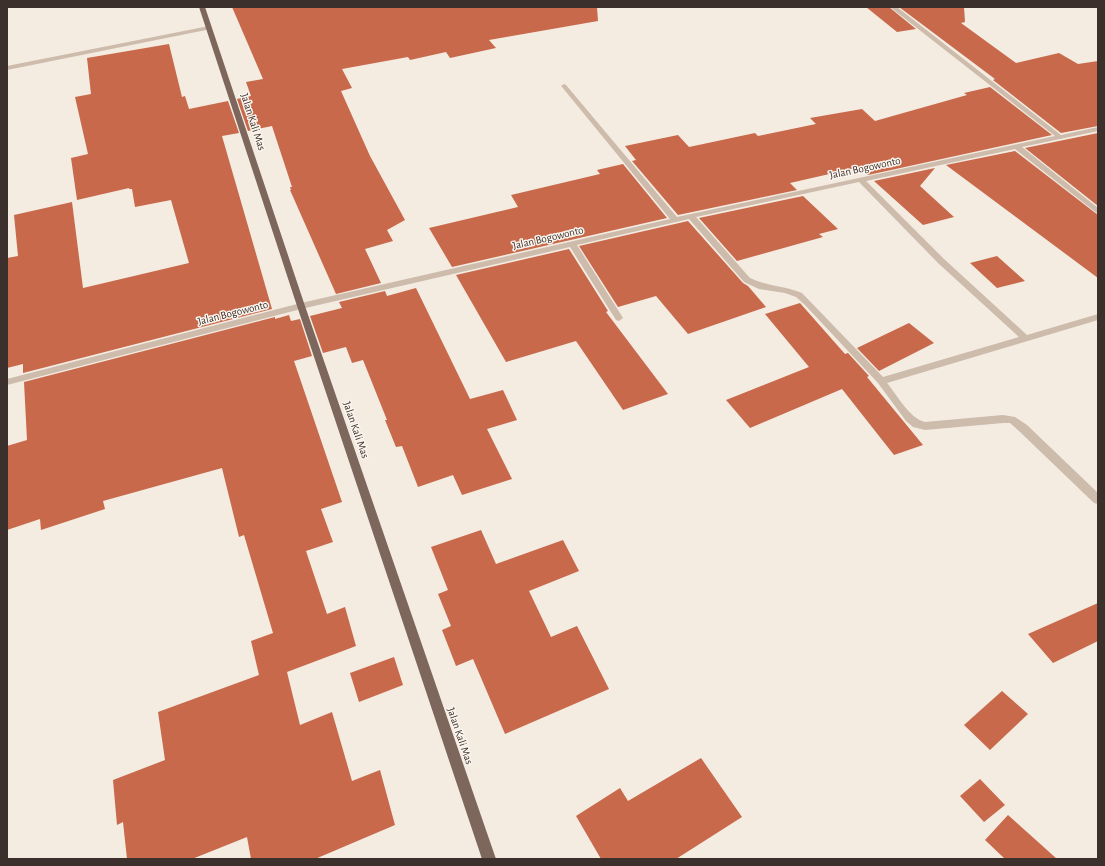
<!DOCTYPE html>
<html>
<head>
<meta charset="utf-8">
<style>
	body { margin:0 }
	#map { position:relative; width:1105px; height:866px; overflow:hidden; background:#f4ebe1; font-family:"Alegreya Sans",sans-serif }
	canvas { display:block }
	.frame { position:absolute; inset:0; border:8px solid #3b302b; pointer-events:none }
</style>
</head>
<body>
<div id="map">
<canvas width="1105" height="866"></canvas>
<div class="frame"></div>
</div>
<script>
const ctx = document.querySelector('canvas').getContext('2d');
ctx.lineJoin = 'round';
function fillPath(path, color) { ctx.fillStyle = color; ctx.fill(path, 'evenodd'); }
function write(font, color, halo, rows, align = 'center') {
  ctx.font = font + ' "Alegreya Sans",sans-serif'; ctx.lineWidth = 3; ctx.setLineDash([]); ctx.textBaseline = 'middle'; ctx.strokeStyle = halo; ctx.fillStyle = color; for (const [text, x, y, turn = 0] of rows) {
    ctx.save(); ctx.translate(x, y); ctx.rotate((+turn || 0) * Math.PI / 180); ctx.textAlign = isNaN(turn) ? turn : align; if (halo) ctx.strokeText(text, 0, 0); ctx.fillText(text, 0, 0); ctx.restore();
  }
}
fillPath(new Path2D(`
	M 232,7 L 597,7 L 598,21 L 489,40 L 496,48 L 450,58 L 446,52 L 410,60 L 408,57 L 342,69 L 352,88 L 341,91 L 370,156 L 405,220 L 387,230 L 393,241 L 365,249 L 381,283 L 336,294 L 290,190 L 291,190 L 290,187 L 292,187 L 272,126 L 248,131 L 237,99 L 251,96 L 246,82 L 263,79 Z
	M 866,7 L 889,7 L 916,29 L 897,32 Z
	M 899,7 L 964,7 L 965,22 L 961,23 L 1016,63 L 1059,53 L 1078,64 L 1098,61 L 1098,126 L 1061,133 L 993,80 L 995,79 Z
	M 169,44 L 182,97 L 185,96 L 189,109 L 228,101 L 239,133 L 222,136 L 272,309 L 23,373 L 23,364 L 7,368 L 7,258 L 18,256 L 14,215 L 72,202 L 83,288 L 189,263 L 171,200 L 135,207 L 132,189 L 129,189 L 129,188 L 77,200 L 71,158 L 88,154 L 75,97 L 91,94 L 87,58 Z
	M 990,87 L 1052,135 L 868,175 L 860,167 L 790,183 L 797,190 L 678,215 L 632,161 L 636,160 L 625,146 L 678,135 L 689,147 L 755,133 L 758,136 L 816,124 L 810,118 L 862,109 L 875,121 L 967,95 L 964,93 Z
	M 1098,133 L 1098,206 L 1025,148 Z
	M 1015,151 L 1098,215 L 1098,278 L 946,165 Z
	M 623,164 L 667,218 L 452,267 L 429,228 L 518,207 L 511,195 L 600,174 L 597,170 Z
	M 935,168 L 920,186 L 954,217 L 923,225 L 874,181 Z
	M 803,196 L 838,229 L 819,234 L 823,237 L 737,261 L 699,218 Z
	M 688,221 L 743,283 L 748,286 L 766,307 L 688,334 L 656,296 L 618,307 L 579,246 Z
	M 569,249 L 608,311 L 606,312 L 668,394 L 623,410 L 576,341 L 506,362 L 456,275 Z
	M 997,256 L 1025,281 L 997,288 L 970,263 Z
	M 416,288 L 470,399 L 503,390 L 517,420 L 487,429 L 512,479 L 462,495 L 453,475 L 418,487 L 402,446 L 396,447 L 385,420 L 387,420 L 363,360 L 352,363 L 346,347 L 323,353 L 310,316 L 342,308 L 339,302 L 385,291 L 387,296 Z
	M 800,303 L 845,354 L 848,353 L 869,376 L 867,377 L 923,445 L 894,455 L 842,389 L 750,428 L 726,400 L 809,367 L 765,314 Z
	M 289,315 L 291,321 L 300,319 L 312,356 L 294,361 L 342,502 L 321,509 L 333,542 L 306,551 L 327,614 L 345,607 L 356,646 L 287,672 L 300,725 L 332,712 L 352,781 L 380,770 L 395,825 L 315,859 L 251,859 L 247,837 L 192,859 L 127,859 L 123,822 L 117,825 L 113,780 L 165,760 L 158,712 L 259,675 L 251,641 L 273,633 L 244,535 L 239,537 L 222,468 L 103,501 L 105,509 L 41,530 L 40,519 L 7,530 L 7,446 L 27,440 L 24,382 L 275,317 L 275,319 Z
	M 909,323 L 934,343 L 879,371 L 857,348 Z
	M 481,530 L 496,564 L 563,540 L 579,571 L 529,591 L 551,637 L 577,626 L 609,689 L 505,734 L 473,659 L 456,666 L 442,630 L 451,626 L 438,594 L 448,590 L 431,547 Z
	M 1098,603 L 1098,641 L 1053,663 L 1028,634 Z
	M 394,657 L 403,685 L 359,702 L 350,673 Z
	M 1002,691 L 1028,714 L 990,750 L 964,725 Z
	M 701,758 L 742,817 L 676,859 L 601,859 L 576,816 L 620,788 L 628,801 Z
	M 980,779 L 1005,805 L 984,822 L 960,796 Z
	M 1008,815 L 1057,859 L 1005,859 L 985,840 Z`), '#c8694b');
fillPath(new Path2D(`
	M 890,7 L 897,7 L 1061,135 L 1098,127 L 1098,131 L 1022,147 L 1098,208 L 1098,214 L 1015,149 L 866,181 L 944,259 L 1027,335 L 1098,314 L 1098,320 L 887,383 C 897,395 909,418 925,422 L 1003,415 L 1015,417 L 1027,425 L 1098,493 L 1098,504 L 1094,503 L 1019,431 L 1010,423 L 1003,423 L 925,430 L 913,427 L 906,421 L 878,383 L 805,305 L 796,297 L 785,293 L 759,289 L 744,282 L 689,219 L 577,245 L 623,318 L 619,321 L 616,320 L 570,247 L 301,309 L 7,385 L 7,379 L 301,303 L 670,219 L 562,87 L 561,86 L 564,84 L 566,85 L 677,217 L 1055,136 ZM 859,182 L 938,263 L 1019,337 L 883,377 L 802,293 C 785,286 767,286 750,278 L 696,217 Z
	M 209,26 L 212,28 L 211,29 L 7,70 L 7,66 Z`), '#cdbbac');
fillPath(new Path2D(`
	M 199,7 L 205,7 L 305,306 L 496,859 L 482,859 L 297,306 Z`), '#7d675c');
write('11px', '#3b302b', '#fbf5ee', [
	["Jalan Kali Mas",253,122,72],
	["Jalan Bogowonto",865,168,-12],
	["Jalan Bogowonto",548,238,-13],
	["Jalan Bogowonto",233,313,-14],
	["Jalan Kali Mas",356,430,71],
	["Jalan Kali Mas",460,736,71]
]);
</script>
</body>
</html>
